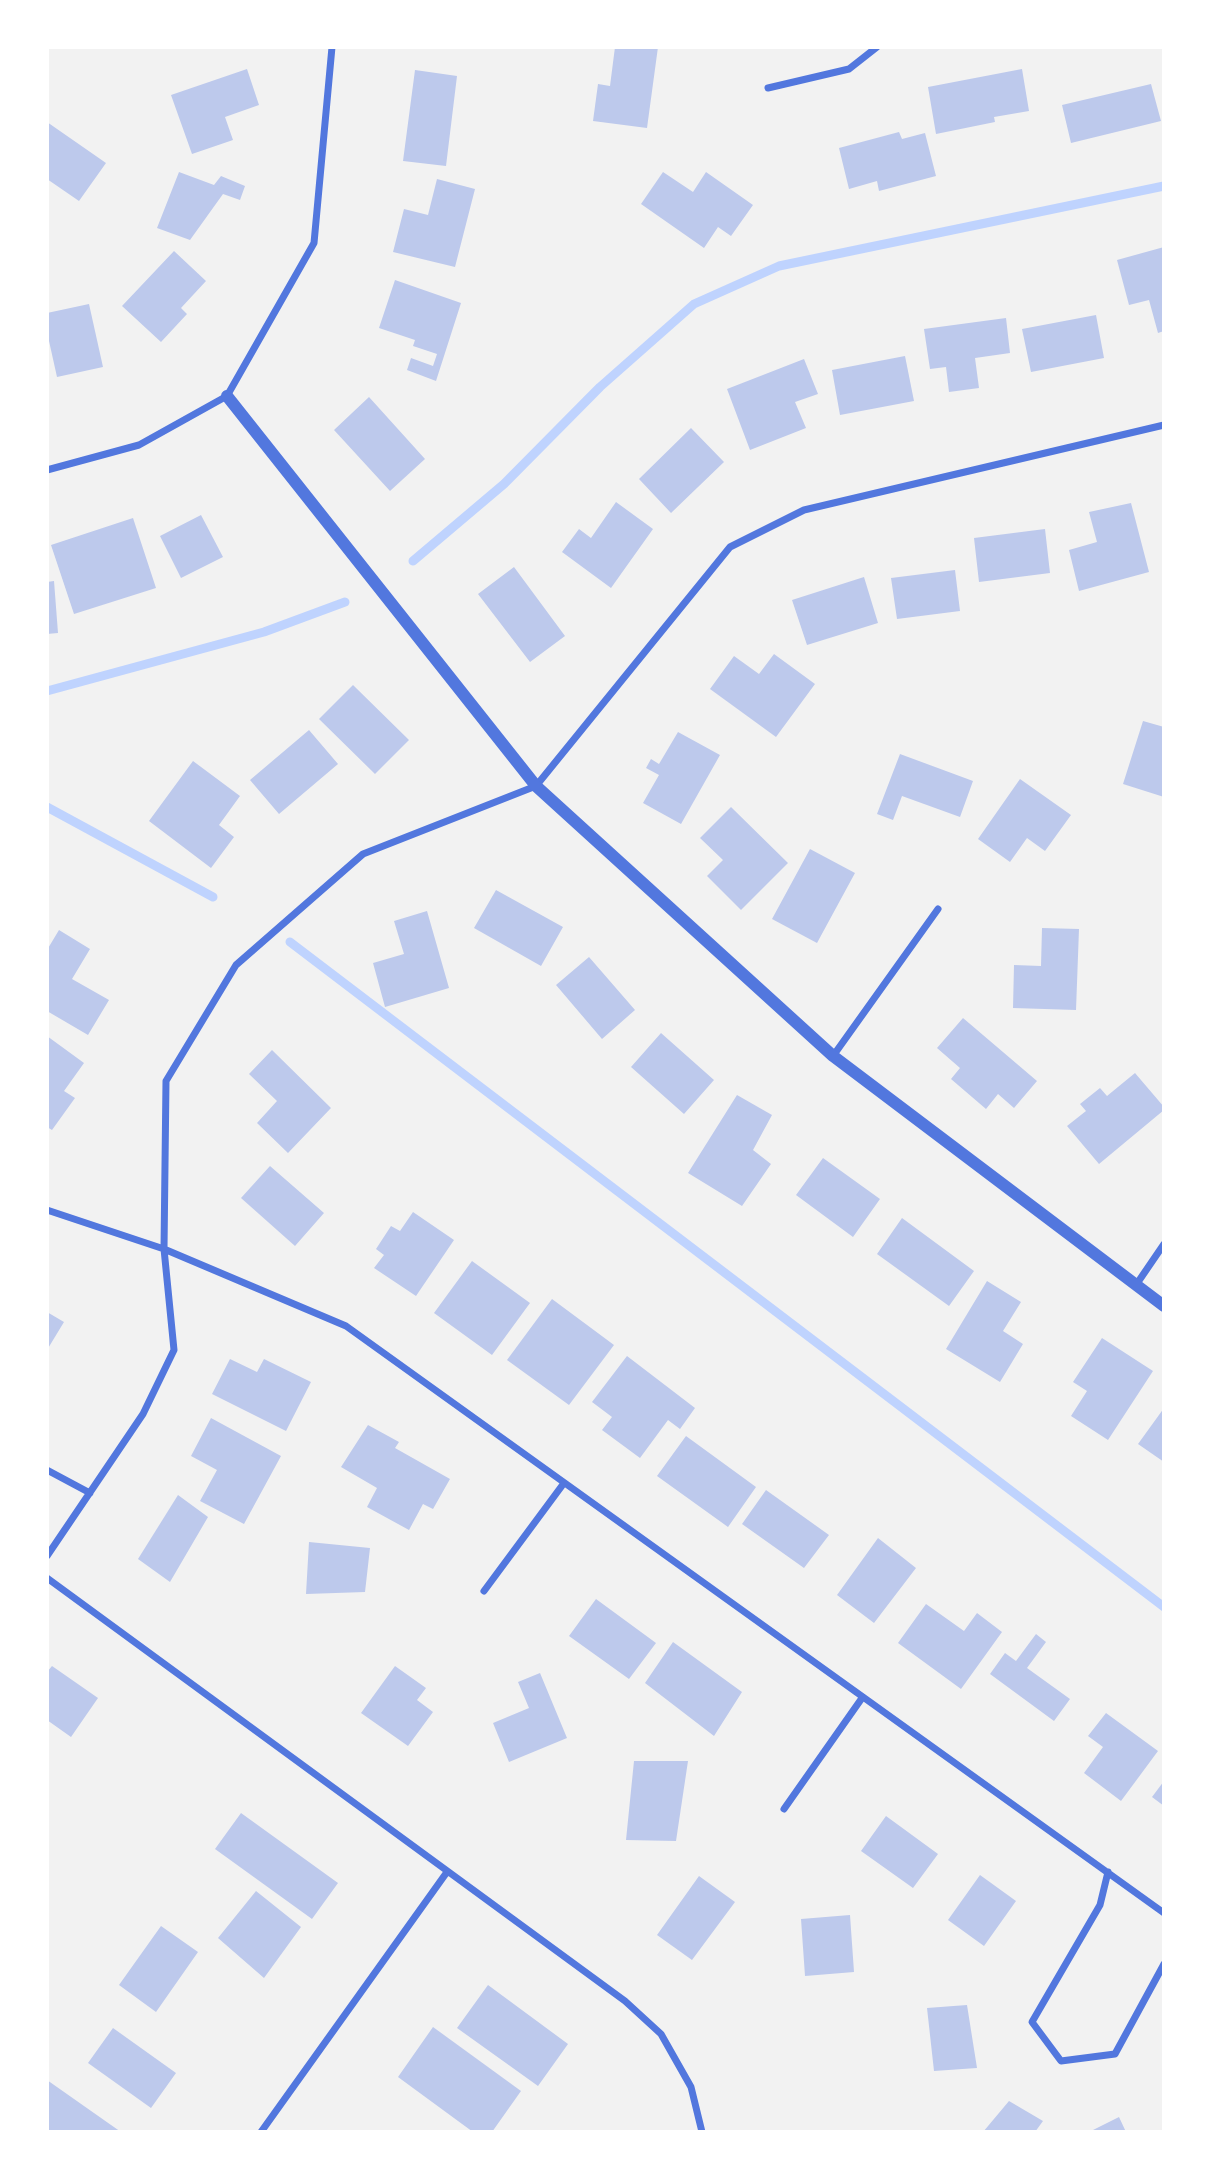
<!DOCTYPE html>
<html>
<head>
<meta charset="utf-8">
<style>
	body { margin:0 }
	#map { position:relative; width:1211px; height:2179px; overflow:hidden; background:#f2f2f2; font-family:"Open Sans",sans-serif }
	canvas { display:block }
	.frame { position:absolute; inset:0; border:49px solid #fff; pointer-events:none }
</style>
</head>
<body>
<div id="map">
<canvas width="1211" height="2179"></canvas>
<div class="frame"></div>
</div>
<script>
const ctx = document.querySelector('canvas').getContext('2d');
ctx.lineJoin = 'round';
function strokePath(path, color, width, dash) { ctx.strokeStyle = color; ctx.lineWidth = width; ctx.lineCap = dash ? 'butt' : 'round'; ctx.setLineDash(dash || []); ctx.stroke(path); }
function fillPath(path, color) { ctx.fillStyle = color; ctx.fill(path, 'evenodd'); }
strokePath(new Path2D(`
	M 413,561 L 504,484 L 600,387 L 694,304 L 779,266 L 1164,186
	M 47,691 L 264,632 L 345,602
	M 47,807 L 213,897
	M 290,942 L 1164,1607`), '#bfd3fe', 9);
fillPath(new Path2D(`
	M 615,47 L 658,47 L 647,128 L 593,121 L 598,84 L 610,86 Z
	M 247,69 L 259,105 L 225,117 L 233,140 L 192,154 L 171,95 Z
	M 1022,69 L 1029,111 L 994,117 L 995,122 L 936,134 L 928,87 Z
	M 415,70 L 457,76 L 446,166 L 403,161 Z
	M 1151,84 L 1161,121 L 1071,143 L 1062,105 Z
	M 47,122 L 106,163 L 79,201 L 47,179 Z
	M 899,132 L 902,139 L 925,133 L 936,176 L 879,191 L 877,181 L 849,189 L 839,148 Z
	M 179,172 L 214,185 L 221,176 L 245,186 L 240,200 L 223,194 L 190,240 L 157,228 Z
	M 663,172 L 693,192 L 706,172 L 753,205 L 731,236 L 718,227 L 704,248 L 641,204 Z
	M 437,179 L 475,189 L 455,267 L 393,252 L 404,209 L 428,215 Z
	M 1164,247 L 1164,331 L 1158,333 L 1149,300 L 1129,305 L 1117,260 Z
	M 174,251 L 206,281 L 181,308 L 187,314 L 161,342 L 122,306 Z
	M 395,280 L 461,303 L 436,381 L 407,370 L 411,358 L 433,366 L 437,354 L 413,346 L 415,340 L 379,328 Z
	M 89,304 L 103,367 L 57,377 L 47,332 L 47,313 Z
	M 1096,315 L 1104,358 L 1031,372 L 1022,329 Z
	M 1006,318 L 1010,353 L 975,358 L 979,388 L 949,392 L 946,367 L 930,369 L 924,329 Z
	M 905,356 L 914,401 L 840,415 L 832,370 Z
	M 804,359 L 818,394 L 795,402 L 806,428 L 750,450 L 727,389 Z
	M 369,397 L 425,459 L 390,491 L 334,430 Z
	M 691,428 L 724,462 L 671,513 L 639,479 Z
	M 616,502 L 653,529 L 611,588 L 562,552 L 579,529 L 591,538 Z
	M 1131,503 L 1149,572 L 1079,591 L 1069,550 L 1097,542 L 1089,512 Z
	M 201,515 L 223,557 L 181,578 L 160,536 Z
	M 133,518 L 156,588 L 74,614 L 51,545 Z
	M 1045,529 L 1050,573 L 979,582 L 974,538 Z
	M 514,567 L 565,636 L 530,662 L 478,594 Z
	M 955,570 L 960,611 L 897,619 L 891,578 Z
	M 864,577 L 878,623 L 807,645 L 792,600 Z
	M 54,581 L 58,633 L 47,634 L 47,582 Z
	M 774,654 L 815,684 L 776,737 L 710,689 L 734,656 L 759,674 Z
	M 353,685 L 409,740 L 375,774 L 319,719 Z
	M 1143,721 L 1164,727 L 1164,797 L 1123,784 Z
	M 309,730 L 338,764 L 279,814 L 250,780 Z
	M 678,732 L 720,755 L 681,824 L 643,803 L 659,775 L 646,768 L 651,759 L 659,764 Z
	M 900,754 L 973,781 L 960,817 L 902,796 L 893,820 L 877,814 Z
	M 193,761 L 240,796 L 219,825 L 234,837 L 211,868 L 149,821 Z
	M 1020,779 L 1071,815 L 1045,851 L 1027,838 L 1010,862 L 978,839 Z
	M 731,807 L 788,863 L 741,910 L 707,876 L 723,860 L 700,838 Z
	M 810,849 L 855,873 L 817,943 L 772,919 Z
	M 496,890 L 563,927 L 541,966 L 474,928 Z
	M 427,911 L 449,988 L 385,1007 L 373,963 L 404,954 L 394,921 Z
	M 1042,928 L 1079,929 L 1076,1010 L 1013,1008 L 1014,965 L 1041,966 Z
	M 59,930 L 90,949 L 72,979 L 109,1000 L 88,1035 L 47,1011 L 47,950 Z
	M 589,957 L 635,1010 L 602,1039 L 556,985 Z
	M 963,1018 L 1037,1081 L 1014,1108 L 998,1094 L 986,1109 L 951,1079 L 960,1068 L 937,1048 Z
	M 661,1033 L 714,1080 L 684,1114 L 631,1067 Z
	M 47,1036 L 84,1063 L 64,1091 L 75,1098 L 52,1130 L 47,1127 Z
	M 272,1050 L 331,1108 L 288,1153 L 257,1123 L 277,1101 L 249,1074 Z
	M 1135,1073 L 1164,1107 L 1164,1110 L 1099,1164 L 1067,1126 L 1086,1111 L 1080,1104 L 1100,1088 L 1107,1096 Z
	M 737,1095 L 772,1115 L 753,1150 L 771,1164 L 742,1206 L 688,1173 Z
	M 823,1158 L 880,1199 L 853,1237 L 796,1195 Z
	M 270,1166 L 324,1213 L 295,1246 L 241,1198 Z
	M 413,1212 L 454,1240 L 416,1296 L 374,1268 L 384,1255 L 376,1249 L 391,1226 L 400,1231 Z
	M 902,1218 L 974,1271 L 949,1306 L 877,1254 Z
	M 472,1261 L 530,1303 L 492,1355 L 434,1313 Z
	M 987,1281 L 1021,1302 L 1003,1331 L 1023,1344 L 1000,1382 L 946,1349 Z
	M 552,1299 L 614,1345 L 569,1405 L 507,1360 Z
	M 47,1312 L 64,1322 L 47,1350 Z
	M 1102,1338 L 1153,1371 L 1108,1440 L 1071,1416 L 1087,1391 L 1073,1382 Z
	M 627,1356 L 695,1408 L 680,1429 L 668,1420 L 640,1458 L 602,1430 L 612,1417 L 592,1402 Z
	M 230,1359 L 257,1372 L 264,1359 L 311,1382 L 286,1431 L 212,1394 Z
	M 1164,1408 L 1164,1462 L 1138,1444 Z
	M 211,1418 L 281,1456 L 244,1524 L 200,1501 L 217,1470 L 191,1456 Z
	M 368,1425 L 399,1442 L 395,1448 L 450,1479 L 433,1509 L 423,1504 L 409,1530 L 367,1507 L 377,1488 L 341,1467 Z
	M 686,1436 L 756,1487 L 728,1527 L 657,1476 Z
	M 766,1490 L 829,1535 L 804,1568 L 742,1524 Z
	M 178,1495 L 208,1517 L 170,1582 L 138,1559 Z
	M 878,1538 L 916,1568 L 874,1623 L 837,1595 Z
	M 309,1542 L 370,1548 L 365,1592 L 306,1594 Z
	M 596,1599 L 656,1643 L 629,1679 L 569,1636 Z
	M 926,1604 L 964,1631 L 977,1613 L 1002,1632 L 961,1689 L 898,1643 Z
	M 1036,1634 L 1046,1642 L 1027,1668 L 1070,1699 L 1054,1721 L 990,1674 L 1005,1653 L 1016,1661 Z
	M 673,1642 L 742,1692 L 714,1736 L 645,1683 Z
	M 52,1666 L 98,1698 L 71,1737 L 47,1720 L 47,1672 Z
	M 395,1666 L 426,1688 L 417,1700 L 433,1712 L 408,1746 L 361,1713 Z
	M 540,1673 L 567,1738 L 509,1762 L 493,1723 L 529,1708 L 518,1682 Z
	M 1106,1713 L 1158,1751 L 1121,1801 L 1084,1773 L 1103,1747 L 1088,1736 Z
	M 634,1761 L 688,1761 L 676,1841 L 626,1840 Z
	M 1164,1781 L 1164,1806 L 1152,1797 Z
	M 241,1813 L 338,1883 L 312,1919 L 215,1849 Z
	M 886,1816 L 938,1854 L 913,1888 L 861,1851 Z
	M 980,1875 L 1016,1901 L 984,1946 L 948,1920 Z
	M 699,1876 L 735,1902 L 692,1960 L 657,1935 Z
	M 256,1891 L 301,1927 L 264,1978 L 218,1938 Z
	M 850,1915 L 854,1972 L 805,1976 L 801,1919 Z
	M 161,1926 L 198,1952 L 156,2012 L 119,1985 Z
	M 488,1985 L 568,2044 L 538,2086 L 457,2028 Z
	M 967,2005 L 977,2068 L 934,2071 L 927,2008 Z
	M 433,2027 L 521,2091 L 492,2132 L 473,2132 L 398,2077 Z
	M 113,2028 L 176,2073 L 151,2108 L 88,2063 Z
	M 47,2080 L 121,2132 L 47,2132 Z
	M 1009,2101 L 1043,2121 L 1035,2132 L 983,2132 Z
	M 1119,2117 L 1126,2132 L 1089,2132 Z`), '#bdc9ec');
strokePath(new Path2D(`
	M 768,88 L 849,69 L 877,47
	M 47,470 L 139,445 L 227,396 L 314,243 L 332,47
	M 833,1056 L 938,909
	M 47,1210 L 164,1249 L 346,1326 L 1164,1913
	M 1136,1285 L 1164,1244
	M 47,1470 L 90,1493
	M 47,1556 L 143,1414 L 174,1350 L 164,1249 L 166,1081 L 236,965 L 363,854 L 536,786 L 730,547 L 804,510 L 1164,425
	M 47,1578 L 625,2001 L 661,2034 L 691,2087 L 702,2132
	M 484,1591 L 564,1483
	M 784,1809 L 862,1698
	M 1108,1872 L 1100,1905 L 1032,2022 L 1061,2061 L 1115,2054 L 1164,1964
	M 261,2132 L 447,1872`), '#5277de', 7);
strokePath(new Path2D(`
	M 227,396 L 536,786 L 833,1056 L 1164,1306`), '#5277de', 12);
</script>
</body>
</html>
